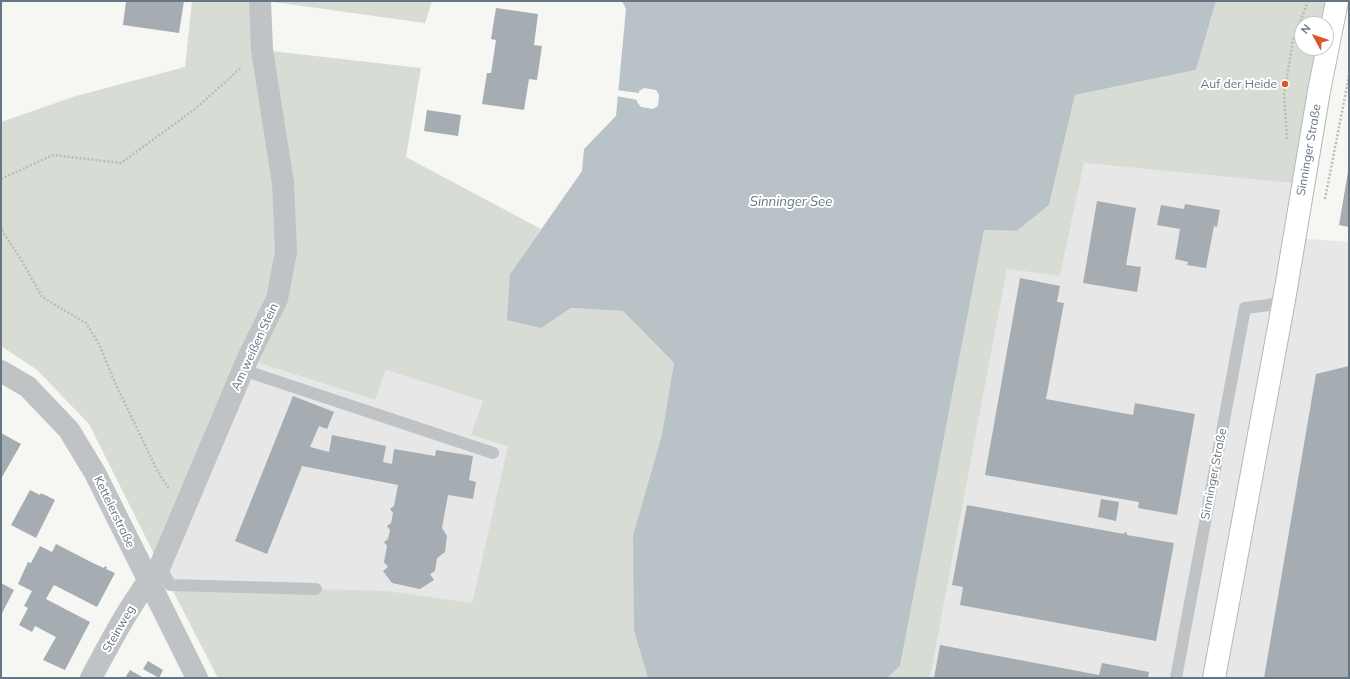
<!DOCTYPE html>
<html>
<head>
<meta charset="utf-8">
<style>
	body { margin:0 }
	#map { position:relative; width:1350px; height:679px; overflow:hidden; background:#f6f6f2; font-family:Mulish,sans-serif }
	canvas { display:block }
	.frame { position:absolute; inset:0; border:2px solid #667582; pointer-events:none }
	.north { position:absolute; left:1294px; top:16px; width:40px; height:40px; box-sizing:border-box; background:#fff; border:1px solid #c2c8cd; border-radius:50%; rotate:310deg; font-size:11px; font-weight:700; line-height:16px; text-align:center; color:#667582 }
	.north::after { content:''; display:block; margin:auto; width:14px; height:18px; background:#dc552c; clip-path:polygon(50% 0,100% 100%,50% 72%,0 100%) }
</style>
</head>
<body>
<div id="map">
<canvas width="1350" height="679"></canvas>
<div class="frame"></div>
<div class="north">N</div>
</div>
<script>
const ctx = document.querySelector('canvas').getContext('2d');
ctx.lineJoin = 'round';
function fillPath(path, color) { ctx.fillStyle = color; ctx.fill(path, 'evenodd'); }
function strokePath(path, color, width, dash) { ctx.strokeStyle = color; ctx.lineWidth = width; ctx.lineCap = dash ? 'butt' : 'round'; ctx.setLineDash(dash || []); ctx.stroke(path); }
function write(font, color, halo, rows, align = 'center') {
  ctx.font = font + ' Mulish,sans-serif'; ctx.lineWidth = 4; ctx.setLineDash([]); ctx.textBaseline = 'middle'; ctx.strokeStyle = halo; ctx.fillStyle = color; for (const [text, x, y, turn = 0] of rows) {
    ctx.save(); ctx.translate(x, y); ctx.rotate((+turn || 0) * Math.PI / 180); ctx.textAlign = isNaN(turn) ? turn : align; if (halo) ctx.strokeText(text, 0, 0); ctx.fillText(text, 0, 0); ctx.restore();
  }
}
fillPath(new Path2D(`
	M 1084,163 L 1301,184 L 1294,238 L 1349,242 L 1349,678 L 930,678 L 1007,269 L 1060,276 Z
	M 248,358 L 375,400 L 386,370 L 483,401 L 508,446 L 472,603 L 218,678 L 160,566 Z`), '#e6e7e6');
fillPath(new Path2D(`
	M 192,1 L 260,1 L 262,50 L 421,68 L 406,157 L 541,229 L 510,274 L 540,328 L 571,308 L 623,311 L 674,363 L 634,631 L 648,678 L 218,678 L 170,585 L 386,591 L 472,603 L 508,446 L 471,435 L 483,401 L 386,370 L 375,400 L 248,359 L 160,566 L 89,424 L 36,369 L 1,346 L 1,122 L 76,96 L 185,67 Z
	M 266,1 L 432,1 L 425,23 Z
	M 1216,1 L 1337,1 L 1301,184 L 1084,163 L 1060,276 L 1007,269 L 930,678 L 887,678 L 900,666 L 984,230 L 1017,231 L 1049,205 L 1075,95 L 1196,70 ZM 1302,24 L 1326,24 L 1326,48 L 1302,48 Z`), '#d7dcd4');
fillPath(new Path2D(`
	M 622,1 L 1216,1 L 1196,70 L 1075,95 L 1049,205 L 1017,231 L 984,230 L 900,666 L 887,678 L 648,678 L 634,631 L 633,536 L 662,435 L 674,363 L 623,311 L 571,308 L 541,328 L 507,320 L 510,274 L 582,171 L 584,149 L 616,116 L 626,9 Z`), '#b8c2c7');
fillPath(new Path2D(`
	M 644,88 L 656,90 L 659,95 L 658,106 L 653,109 L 641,107 L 637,102 L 637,100 L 616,96 L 616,90 L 639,93 L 639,91 Z`), '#f6f6f2');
fillPath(new Path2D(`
	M 126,1 L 184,1 L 179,33 L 123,25 Z
	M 496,8 L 538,14 L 534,45 L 542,46 L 537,80 L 529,79 L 524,110 L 482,104 L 487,73 L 491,73 L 496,40 L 491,39 Z
	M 427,110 L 461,115 L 458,136 L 424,131 Z
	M 1348,172 L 1349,173 L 1349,227 L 1339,225 Z
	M 1097,201 L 1136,208 L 1126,265 L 1141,267 L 1137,292 L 1083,283 Z
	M 1185,204 L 1220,210 L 1217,227 L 1214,226 L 1206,268 L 1187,265 L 1188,262 L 1175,259 L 1180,229 L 1157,225 L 1161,205 L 1184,209 Z
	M 1020,278 L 1060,286 L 1057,302 L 1064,303 L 1046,399 L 1133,415 L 1135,403 L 1195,414 L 1177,515 L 1138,508 L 1139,502 L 985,475 Z
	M 1349,366 L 1349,678 L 1264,678 L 1316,374 Z
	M 293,396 L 334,412 L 327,429 L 319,426 L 310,447 L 329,452 L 332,435 L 386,446 L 383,462 L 392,464 L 394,449 L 435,456 L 436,450 L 473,456 L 469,480 L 476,482 L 473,499 L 448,495 L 442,528 L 447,536 L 445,552 L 437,558 L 435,571 L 430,574 L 434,580 L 420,589 L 392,583 L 383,571 L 388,567 L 384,562 L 387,546 L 384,542 L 388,539 L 390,530 L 387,526 L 391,523 L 393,513 L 390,509 L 394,506 L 398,485 L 302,466 L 267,554 L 235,541 Z
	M 1,433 L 21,444 L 2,477 L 1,476 Z
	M 30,490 L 40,495 L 41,493 L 55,500 L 36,538 L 11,525 Z
	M 1101,499 L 1119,502 L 1116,521 L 1098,517 Z
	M 967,505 L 1124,534 L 1124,532 L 1127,533 L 1127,535 L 1174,543 L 1156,641 L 960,605 L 963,587 L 952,585 Z
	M 56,544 L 93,563 L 104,568 L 105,566 L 107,567 L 106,569 L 115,573 L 97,607 L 54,585 L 51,590 L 46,599 L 90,622 L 65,670 L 43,660 L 56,637 L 35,626 L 32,632 L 19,625 L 28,608 L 24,606 L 32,591 L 18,584 L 28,562 L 31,563 L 40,546 L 52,552 Z
	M 1,583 L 14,590 L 1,615 Z
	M 940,645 L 1099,675 L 1102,663 L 1149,672 L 1148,678 L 934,678 Z
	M 148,661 L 163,670 L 159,678 L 143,669 Z
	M 130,670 L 144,678 L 125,678 Z`), '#a5adb3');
const primary = new Path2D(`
	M 1214,678 L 1284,300 L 1319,91 L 1337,1`);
strokePath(primary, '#b4b8bc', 24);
strokePath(new Path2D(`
	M 1287,139 L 1284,95 L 1293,40 L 1308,1
	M 1,179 L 53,155 L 121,163 L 195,109 L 242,67
	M 1325,199 L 1349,76
	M 1,226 L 3,232 L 22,261 L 42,297 L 86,323 L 99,344 L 116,385 L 157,470 L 169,489`), '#b9bcbe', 2.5, [2, 2]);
strokePath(new Path2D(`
	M 243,370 L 493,453
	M 160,566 L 170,585 L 316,589
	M 1176,678 L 1245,308 L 1269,305 L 1284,300`), '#bfc3c6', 12);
strokePath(new Path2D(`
	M 1,371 L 28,387 L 69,430 L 95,473 L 197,678
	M 91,678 C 112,639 132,600 160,566 L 248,358 L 277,299 L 286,252 L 283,183 L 262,50 L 260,1`), '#bfc3c6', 22);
strokePath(primary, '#fff', 22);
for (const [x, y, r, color] of [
	[1285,84,4,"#dc552c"]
]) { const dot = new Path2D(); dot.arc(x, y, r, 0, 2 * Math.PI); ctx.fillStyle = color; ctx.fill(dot); strokePath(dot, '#fff', 1.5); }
write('12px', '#667582', '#fff', [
	["Auf der Heide",1277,84]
], 'right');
write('12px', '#667582', '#fff', [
	["Sinninger Straße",1309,150,-80],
	["Am weißen Stein",255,347,-65],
	["Sinninger Straße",1214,474,-79],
	["Kettelerstraße",114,512,64],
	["Steinweg",119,629,-60]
]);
write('italic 13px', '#62777f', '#fff', [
	["Sinninger See",791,202]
]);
</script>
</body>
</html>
